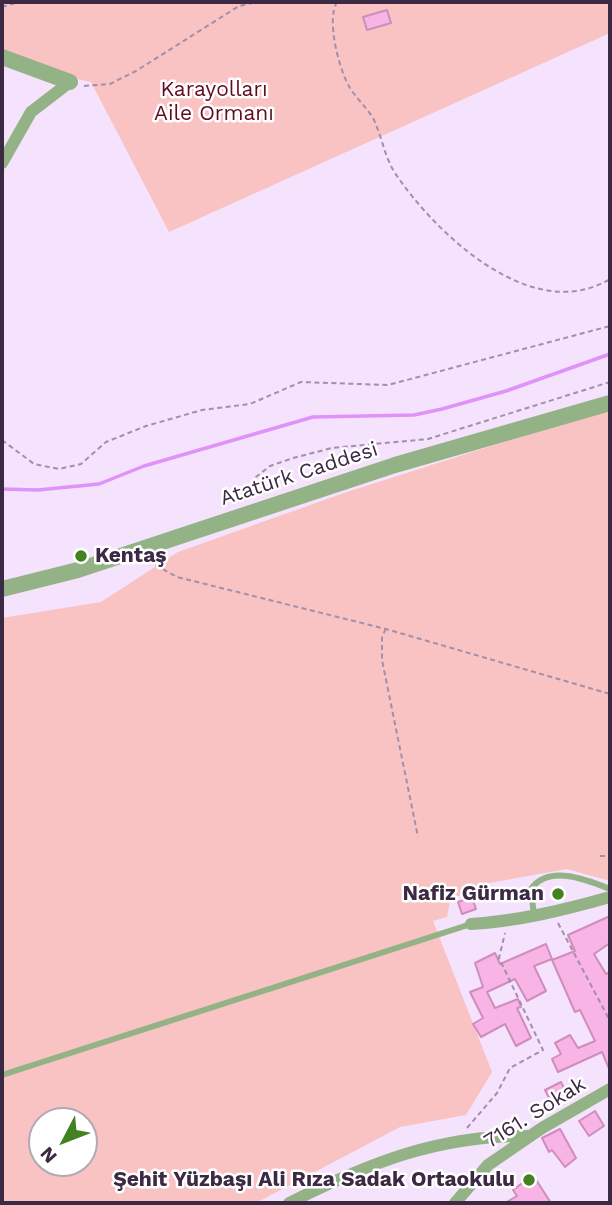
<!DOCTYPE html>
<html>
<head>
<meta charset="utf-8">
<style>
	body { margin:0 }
	#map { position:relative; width:612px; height:1205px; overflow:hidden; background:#f5e2fc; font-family:"Work Sans",sans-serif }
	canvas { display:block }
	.frame { position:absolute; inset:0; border:4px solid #3c2943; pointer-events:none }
	.north { position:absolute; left:28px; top:1107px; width:70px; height:70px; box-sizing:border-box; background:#fff; border:2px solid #b1a9b4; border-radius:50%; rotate:228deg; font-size:19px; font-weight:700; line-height:28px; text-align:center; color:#3c2943 }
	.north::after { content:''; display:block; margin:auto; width:24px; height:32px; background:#438221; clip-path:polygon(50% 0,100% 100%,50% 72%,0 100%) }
</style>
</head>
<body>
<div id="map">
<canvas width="612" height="1205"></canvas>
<div class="frame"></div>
<div class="north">N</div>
</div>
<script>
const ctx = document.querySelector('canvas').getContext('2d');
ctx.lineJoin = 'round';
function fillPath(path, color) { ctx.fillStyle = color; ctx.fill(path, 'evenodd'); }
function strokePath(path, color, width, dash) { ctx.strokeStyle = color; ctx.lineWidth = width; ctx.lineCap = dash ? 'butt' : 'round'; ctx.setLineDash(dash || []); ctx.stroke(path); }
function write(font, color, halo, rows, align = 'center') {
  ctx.font = font + ' "Work Sans",sans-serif'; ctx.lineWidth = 5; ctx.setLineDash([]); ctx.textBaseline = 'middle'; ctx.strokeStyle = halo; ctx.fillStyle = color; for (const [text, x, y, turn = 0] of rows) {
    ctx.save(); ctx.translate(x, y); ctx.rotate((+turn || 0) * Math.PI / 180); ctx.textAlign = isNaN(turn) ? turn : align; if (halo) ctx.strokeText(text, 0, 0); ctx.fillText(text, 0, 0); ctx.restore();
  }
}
fillPath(new Path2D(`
	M 2,2 L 610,2 L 610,33 L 169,232 L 91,82 L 2,62 Z
	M 610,408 L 610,881 L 567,869 L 478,885 L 450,901 L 447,917 L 433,921 L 492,1072 L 466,1115 L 400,1127 L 256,1203 L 2,1203 L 2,618 L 101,602 L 178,552 L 344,493 ZM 42,1121 L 84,1121 L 84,1163 L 42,1163 Z`), '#f9c2c3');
strokePath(new Path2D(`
	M 2,489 L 38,490 L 99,484 L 144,466 L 313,417 L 414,415 L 442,409 L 506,391 L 610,354`), '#df92fa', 3.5);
const building = new Path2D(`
	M 387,10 L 391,23 L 367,30 L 363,17 Z
	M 472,897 L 476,909 L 462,914 L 458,902 Z
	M 610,916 L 610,943 L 594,954 L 606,974 L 610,972 L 610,1071 L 602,1052 L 558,1072 L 552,1059 L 561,1054 L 555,1043 L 570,1035 L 578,1048 L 595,1041 L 580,1010 L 575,1012 L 552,960 L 575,951 L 568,935 Z
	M 546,944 L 552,959 L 534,966 L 546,991 L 527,1001 L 515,979 L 487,992 L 495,1008 L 518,999 L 521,1007 L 517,1008 L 531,1038 L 516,1046 L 505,1024 L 481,1037 L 473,1024 L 483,1018 L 470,992 L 483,987 L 475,963 L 495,953 L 500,964 Z
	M 561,1082 L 566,1092 L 561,1094 L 563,1098 L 552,1104 L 545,1090 Z
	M 595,1111 L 604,1126 L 589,1136 L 579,1121 Z
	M 560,1129 L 576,1158 L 565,1167 L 552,1150 L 549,1152 L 542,1138 Z
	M 533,1175 L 551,1203 L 505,1203 L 517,1196 L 513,1190 Z`);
fillPath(building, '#f9b4e6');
strokePath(building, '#cf8dbd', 2);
strokePath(new Path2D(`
	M 337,2 C 326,20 339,70 350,88 C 357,99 366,107 373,118 C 382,136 384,156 395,173 C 435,233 532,326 610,279
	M 2,7 L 19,2
	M 84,86 L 110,84 L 136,71 L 239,6 L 257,2
	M 2,440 L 34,464 L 59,469 L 81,464 L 106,442 L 146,426 L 202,410 L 250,404 L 301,382 L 388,385 L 610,326
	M 244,500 L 256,477 L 270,466 L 293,458 L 332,448 L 428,439 L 610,382
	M 148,561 L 177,577 L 386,629 L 610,694
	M 386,629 L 382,636 L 382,660 L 418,837
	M 600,856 L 610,856
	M 558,923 L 610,1021
	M 467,1128 L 497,1093 L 510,1068 L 543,1050 L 499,958 L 505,933`), '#a28fa9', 2, [5, 3.5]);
strokePath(new Path2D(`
	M 534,916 L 531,889 C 549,864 587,880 610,889
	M 2,1075 L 471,924`), '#93b386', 6);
strokePath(new Path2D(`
	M 2,163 L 31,112 L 70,82
	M 471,924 C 519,921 564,910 610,897
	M 289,1203 C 369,1163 438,1135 529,1136
	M 455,1203 L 488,1165 L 542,1128 L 610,1089`), '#93b386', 12);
strokePath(new Path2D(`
	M 2,57 L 70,82
	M 2,589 L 78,570 L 395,465 L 610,403`), '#93b386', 16);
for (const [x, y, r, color] of [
	[81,556,7,"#438221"],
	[558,894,7,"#438221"],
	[529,1180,7,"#438221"]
]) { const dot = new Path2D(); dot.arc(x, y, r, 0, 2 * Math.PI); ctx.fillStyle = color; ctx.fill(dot); strokePath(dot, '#fff', 2.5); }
write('21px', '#600c1d', '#fff', [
	["Karayolları",214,90],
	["Aile Ormanı",214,114]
]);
write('21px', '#3c2943', '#fff', [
	["Atatürk Caddesi",299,474,-18],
	["7161. Sokak",535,1113,-32]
]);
write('bold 21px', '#3c2943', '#fff', [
	["Kentaş",95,556,"left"],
	["Nafiz Gürman",544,894],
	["Şehit Yüzbaşı Ali Rıza Sadak Ortaokulu",515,1180]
], 'right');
</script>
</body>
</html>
